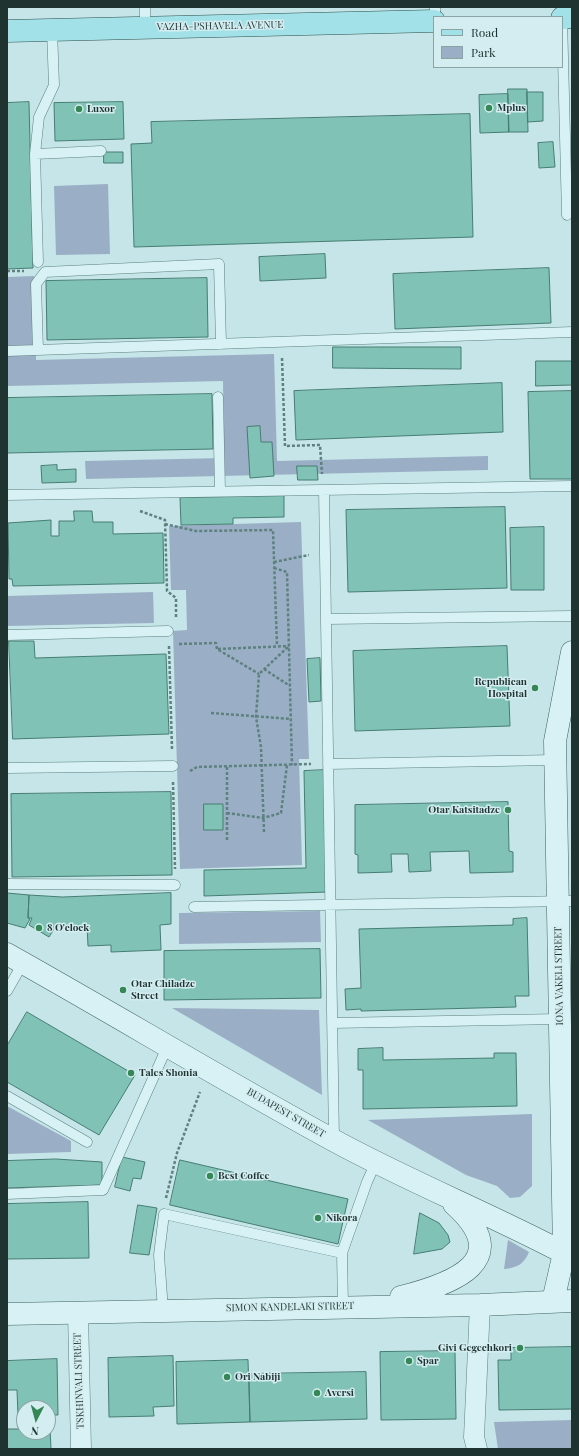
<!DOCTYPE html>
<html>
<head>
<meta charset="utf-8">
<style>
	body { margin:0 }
	#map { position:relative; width:579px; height:1456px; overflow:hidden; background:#c5e5e8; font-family:"Playfair Display",serif }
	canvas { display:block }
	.frame { position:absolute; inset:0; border:8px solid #1f3330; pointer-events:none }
	.legend { position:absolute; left:433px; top:16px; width:130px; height:52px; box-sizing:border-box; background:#d4edf1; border:1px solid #8ca3a4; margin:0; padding:5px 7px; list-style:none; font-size:12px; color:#1f3330 }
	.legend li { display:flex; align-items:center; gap:8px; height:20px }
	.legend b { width:20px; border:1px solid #8ca3a4 }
	.north { position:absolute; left:16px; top:1400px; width:40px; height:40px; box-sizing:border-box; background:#d4edf1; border:1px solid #8ca3a4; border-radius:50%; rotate:186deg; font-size:11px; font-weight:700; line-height:16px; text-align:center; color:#1f3330 }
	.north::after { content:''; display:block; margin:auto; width:14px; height:18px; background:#358855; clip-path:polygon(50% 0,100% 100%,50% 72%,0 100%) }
</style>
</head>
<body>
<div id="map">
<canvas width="579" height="1456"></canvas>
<div class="frame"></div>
<ul class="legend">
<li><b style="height:5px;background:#a1e1e7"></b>Road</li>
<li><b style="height:11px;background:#9aafc5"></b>Park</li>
</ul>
<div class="north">N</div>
</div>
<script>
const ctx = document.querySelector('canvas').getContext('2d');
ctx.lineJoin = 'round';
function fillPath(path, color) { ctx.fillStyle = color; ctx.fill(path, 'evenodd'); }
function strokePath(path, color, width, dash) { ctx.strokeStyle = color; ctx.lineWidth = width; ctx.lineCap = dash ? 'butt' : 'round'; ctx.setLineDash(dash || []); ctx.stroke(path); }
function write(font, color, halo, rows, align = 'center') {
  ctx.font = font + ' "Playfair Display",serif'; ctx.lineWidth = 3; ctx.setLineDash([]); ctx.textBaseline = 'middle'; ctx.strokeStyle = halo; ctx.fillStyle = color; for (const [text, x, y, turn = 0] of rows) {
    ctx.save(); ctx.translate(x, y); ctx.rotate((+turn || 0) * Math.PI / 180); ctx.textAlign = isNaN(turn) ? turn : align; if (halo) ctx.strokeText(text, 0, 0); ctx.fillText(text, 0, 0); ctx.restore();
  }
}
fillPath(new Path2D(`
	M 108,184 L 110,254 L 56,255 L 54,186 Z
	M 34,276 L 36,360 L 274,354 L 277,461 L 488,456 L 488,470 L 86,479 L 85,461 L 224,458 L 223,381 L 7,386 L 7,277 Z
	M 301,522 L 309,759 L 299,759 L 302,865 L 180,869 L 173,631 L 187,630 L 186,590 L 171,590 L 169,526 Z
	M 153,592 L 154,623 L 7,626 L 7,596 Z
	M 320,911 L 321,942 L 179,944 L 179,913 Z
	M 172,1008 L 319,1010 L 322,1095 Z
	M 7,1106 L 71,1141 L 71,1152 L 7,1154 Z
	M 532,1114 L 532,1186 L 520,1197 L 510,1198 L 497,1186 L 466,1175 L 368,1120 Z
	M 508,1240 L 529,1252 C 524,1264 517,1268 504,1269 Z
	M 572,1420 L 572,1449 L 498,1449 L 494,1422 Z`), '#9aafc5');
const building = new Path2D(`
	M 508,89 L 527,89 L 528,132 L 509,132 Z
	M 527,92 L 543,92 L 543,121 L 528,122 Z
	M 508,94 L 509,132 L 480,133 L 479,95 Z
	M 29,102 L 33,268 L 7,269 L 7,103 Z
	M 123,102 L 124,139 L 55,141 L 54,103 Z
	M 470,114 L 473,237 L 134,247 L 131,144 L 152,143 L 151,122 Z
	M 553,142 L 555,167 L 539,168 L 538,143 Z
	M 104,152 L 123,152 L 123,163 L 104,163 Z
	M 325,254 L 326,278 L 260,281 L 259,257 Z
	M 549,268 L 551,323 L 395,329 L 393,274 Z
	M 207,278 L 208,337 L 47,340 L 46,281 Z
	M 333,347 L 461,347 L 461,369 L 333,368 Z
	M 536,361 L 572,361 L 572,385 L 536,386 Z
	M 502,383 L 503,432 L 296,440 L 294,391 Z
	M 572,391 L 572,479 L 530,479 L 528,392 Z
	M 212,394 L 213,449 L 7,453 L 7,398 Z
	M 260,426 L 261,442 L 272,442 L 274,476 L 250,478 L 247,427 Z
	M 57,465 L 57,470 L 76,469 L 76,482 L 42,483 L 41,466 Z
	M 297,466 L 317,466 L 318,480 L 298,480 Z
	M 284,496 L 284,517 L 233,518 L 233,524 L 181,525 L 180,498 Z
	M 505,507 L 507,588 L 348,592 L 346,510 Z
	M 74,511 L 92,511 L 93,522 L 113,522 L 113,534 L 163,533 L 164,583 L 13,586 L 12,579 L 9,579 L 8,523 L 51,520 L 51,536 L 59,536 L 59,521 L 74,521 Z
	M 544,527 L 544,590 L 511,590 L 510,528 Z
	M 9,641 L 34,641 L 35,658 L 166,654 L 169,734 L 13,739 Z
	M 507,646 L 510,726 L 355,731 L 353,651 Z
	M 320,658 L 321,701 L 309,702 L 307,659 Z
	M 325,770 L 328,892 L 204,896 L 204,870 L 306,868 L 304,771 Z
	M 171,792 L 172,875 L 12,877 L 11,794 Z
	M 508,802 L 509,851 L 513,852 L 513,872 L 470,873 L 469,851 L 430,852 L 431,871 L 409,872 L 408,854 L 391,854 L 392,872 L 358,873 L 358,855 L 355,854 L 355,805 Z
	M 204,804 L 223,804 L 223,830 L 204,830 Z
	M 7,893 L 29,895 L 28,918 L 30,919 L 25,928 L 7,923 Z
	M 171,893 L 171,924 L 160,925 L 161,950 L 111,952 L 111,945 L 88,946 L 87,926 L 56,926 L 49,937 L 29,925 L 32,918 L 28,918 L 29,895 L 62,897 Z
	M 527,918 L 529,996 L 515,996 L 516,1007 L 361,1011 L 361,1009 L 346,1010 L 345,989 L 361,988 L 359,929 L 513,925 L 513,919 Z
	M 320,949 L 321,998 L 164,1000 L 164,951 Z
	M 27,1012 L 135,1075 L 99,1135 L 7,1082 L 7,1046 Z
	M 383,1048 L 383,1060 L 494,1058 L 494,1053 L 516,1053 L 517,1106 L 363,1109 L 363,1070 L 358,1070 L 358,1049 Z
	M 122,1157 L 145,1162 L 141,1179 L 133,1178 L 130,1191 L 115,1187 Z
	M 56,1159 L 102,1162 L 102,1185 L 7,1188 L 7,1161 Z
	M 180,1160 L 348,1199 L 338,1244 L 170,1205 Z
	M 88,1202 L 89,1258 L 7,1259 L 7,1204 Z
	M 138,1205 L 157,1208 L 149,1255 L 130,1253 Z
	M 420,1213 L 439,1223 L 448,1235 L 450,1242 L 442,1249 L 414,1254 Z
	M 572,1347 L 572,1409 L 499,1410 L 498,1360 L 511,1360 L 511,1348 Z
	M 455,1351 L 456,1419 L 381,1420 L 380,1352 Z
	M 173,1356 L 174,1406 L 153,1407 L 154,1416 L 109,1417 L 108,1358 Z
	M 57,1359 L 58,1415 L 48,1415 L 48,1408 L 24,1408 L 24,1415 L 18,1416 L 17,1390 L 7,1390 L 7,1361 Z
	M 248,1360 L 250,1422 L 177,1424 L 176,1362 Z
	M 366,1372 L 367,1419 L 250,1422 L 249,1374 Z
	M 48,1428 L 50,1428 L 51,1449 L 7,1449 L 7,1429 L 24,1429 L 24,1432 L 48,1432 Z`);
fillPath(building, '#80c2b5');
strokePath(building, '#467d72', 1);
const service = new Path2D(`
	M 145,7 L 145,28
	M 435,7 L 435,17
	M 562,18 L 567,215
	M 35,154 L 101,151
	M 38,262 L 35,154 L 39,117 L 54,85 L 52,30
	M 38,350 L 36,284 L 45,272 L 219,264 L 221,344
	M 7,351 L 572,332
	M 218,397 L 220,491
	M 324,490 L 334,1141
	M 7,495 L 572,486
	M 326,619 L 572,616
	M 7,635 L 168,631
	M 328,764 L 555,760
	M 7,768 L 173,766
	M 7,884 L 175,885
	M 194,907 L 572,901
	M 7,991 L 23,963
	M 332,1023 L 560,1019
	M 7,1096 L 87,1142
	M 7,1194 L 103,1190 L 168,1045
	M 342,1253 L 367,1182 L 376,1162
	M 163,1310 L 159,1255 L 164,1214 L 342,1253 L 343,1306`);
const minor = new Path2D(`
	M 78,1312 L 81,1449
	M 477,1449 L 474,1437 L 480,1305`);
const secondary = new Path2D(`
	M 7,954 C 116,1015 223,1080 333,1140 C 408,1181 488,1213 564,1253 L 572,1259
	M 401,1297 C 452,1284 517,1261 454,1204
	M 553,1301 L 564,1253 L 555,741 L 572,652
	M 7,1314 L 480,1305 L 572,1301`);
const primary = new Path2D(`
	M 562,18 L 572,17
	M 7,31 L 434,21`);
strokePath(service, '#5d817e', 11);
strokePath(minor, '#5d817e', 21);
strokePath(secondary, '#40635f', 23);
strokePath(primary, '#314f4b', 23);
strokePath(new Path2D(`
	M 7,271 L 24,271
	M 282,358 L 285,446 L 320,445 L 322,474
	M 140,511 L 165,520 L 167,591 L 176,598 L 176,617
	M 165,524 L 196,531 L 273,530 L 277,646
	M 274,562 L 309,555
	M 274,568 L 287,572 L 292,765
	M 179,644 L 216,643 L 217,649 L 259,674
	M 169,646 L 172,749
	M 218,649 L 289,646
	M 264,669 L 290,686
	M 211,713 L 291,719
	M 190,771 L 197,767 L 311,764
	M 173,782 L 175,869
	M 227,813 L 263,818 L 281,813 L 287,765
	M 264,832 L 261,747 L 256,717 L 259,674 L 289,646
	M 227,840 L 227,766
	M 166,1198 L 177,1153 L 200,1092`), '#5d817e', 2.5, [3, 2]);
strokePath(service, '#d7f1f4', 10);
strokePath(minor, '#d7f1f4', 20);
strokePath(secondary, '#d7f1f4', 22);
strokePath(primary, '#a1e1e7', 22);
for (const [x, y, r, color] of [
	[489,108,4,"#358855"],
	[79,109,4,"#358855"],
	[535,688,4,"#358855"],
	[508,810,4,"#358855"],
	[39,928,4,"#358855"],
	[123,990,4,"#358855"],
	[131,1073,4,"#358855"],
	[210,1176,4,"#358855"],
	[318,1218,4,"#358855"],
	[520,1348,4,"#358855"],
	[409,1361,4,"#358855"],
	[227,1377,4,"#358855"],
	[317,1393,4,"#358855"]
]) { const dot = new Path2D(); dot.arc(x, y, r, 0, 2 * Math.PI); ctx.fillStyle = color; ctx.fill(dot); strokePath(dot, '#d4edf1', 1.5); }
write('10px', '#1f3330', '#d4edf1', [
	["VAZHA-PSHAVELA AVENUE",220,26,-1],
	["IONA VAKELI STREET",559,976,-91],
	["BUDAPEST STREET",286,1113,30],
	["SIMON KANDELAKI STREET",290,1307,-1],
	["TSKHINVALI STREET",79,1381,-92]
]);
write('bold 10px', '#1f3330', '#d4edf1', [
	["Mplus",497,108],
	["Luxor",87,109],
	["Republican",527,682,"right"],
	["Hospital",527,694,"right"],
	["Otar Katsitadze",500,810,"right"],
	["8 O'clock",47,928],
	["Otar Chiladze",131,984],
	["Street",131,996],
	["Tales Shonia",139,1073],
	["Best Coffee",218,1176],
	["Nikora",326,1218],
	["Givi Gegechkori",512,1348,"right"],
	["Spar",417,1361],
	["Ori Nabiji",235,1377],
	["Aversi",325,1393]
], 'left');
</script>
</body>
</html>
